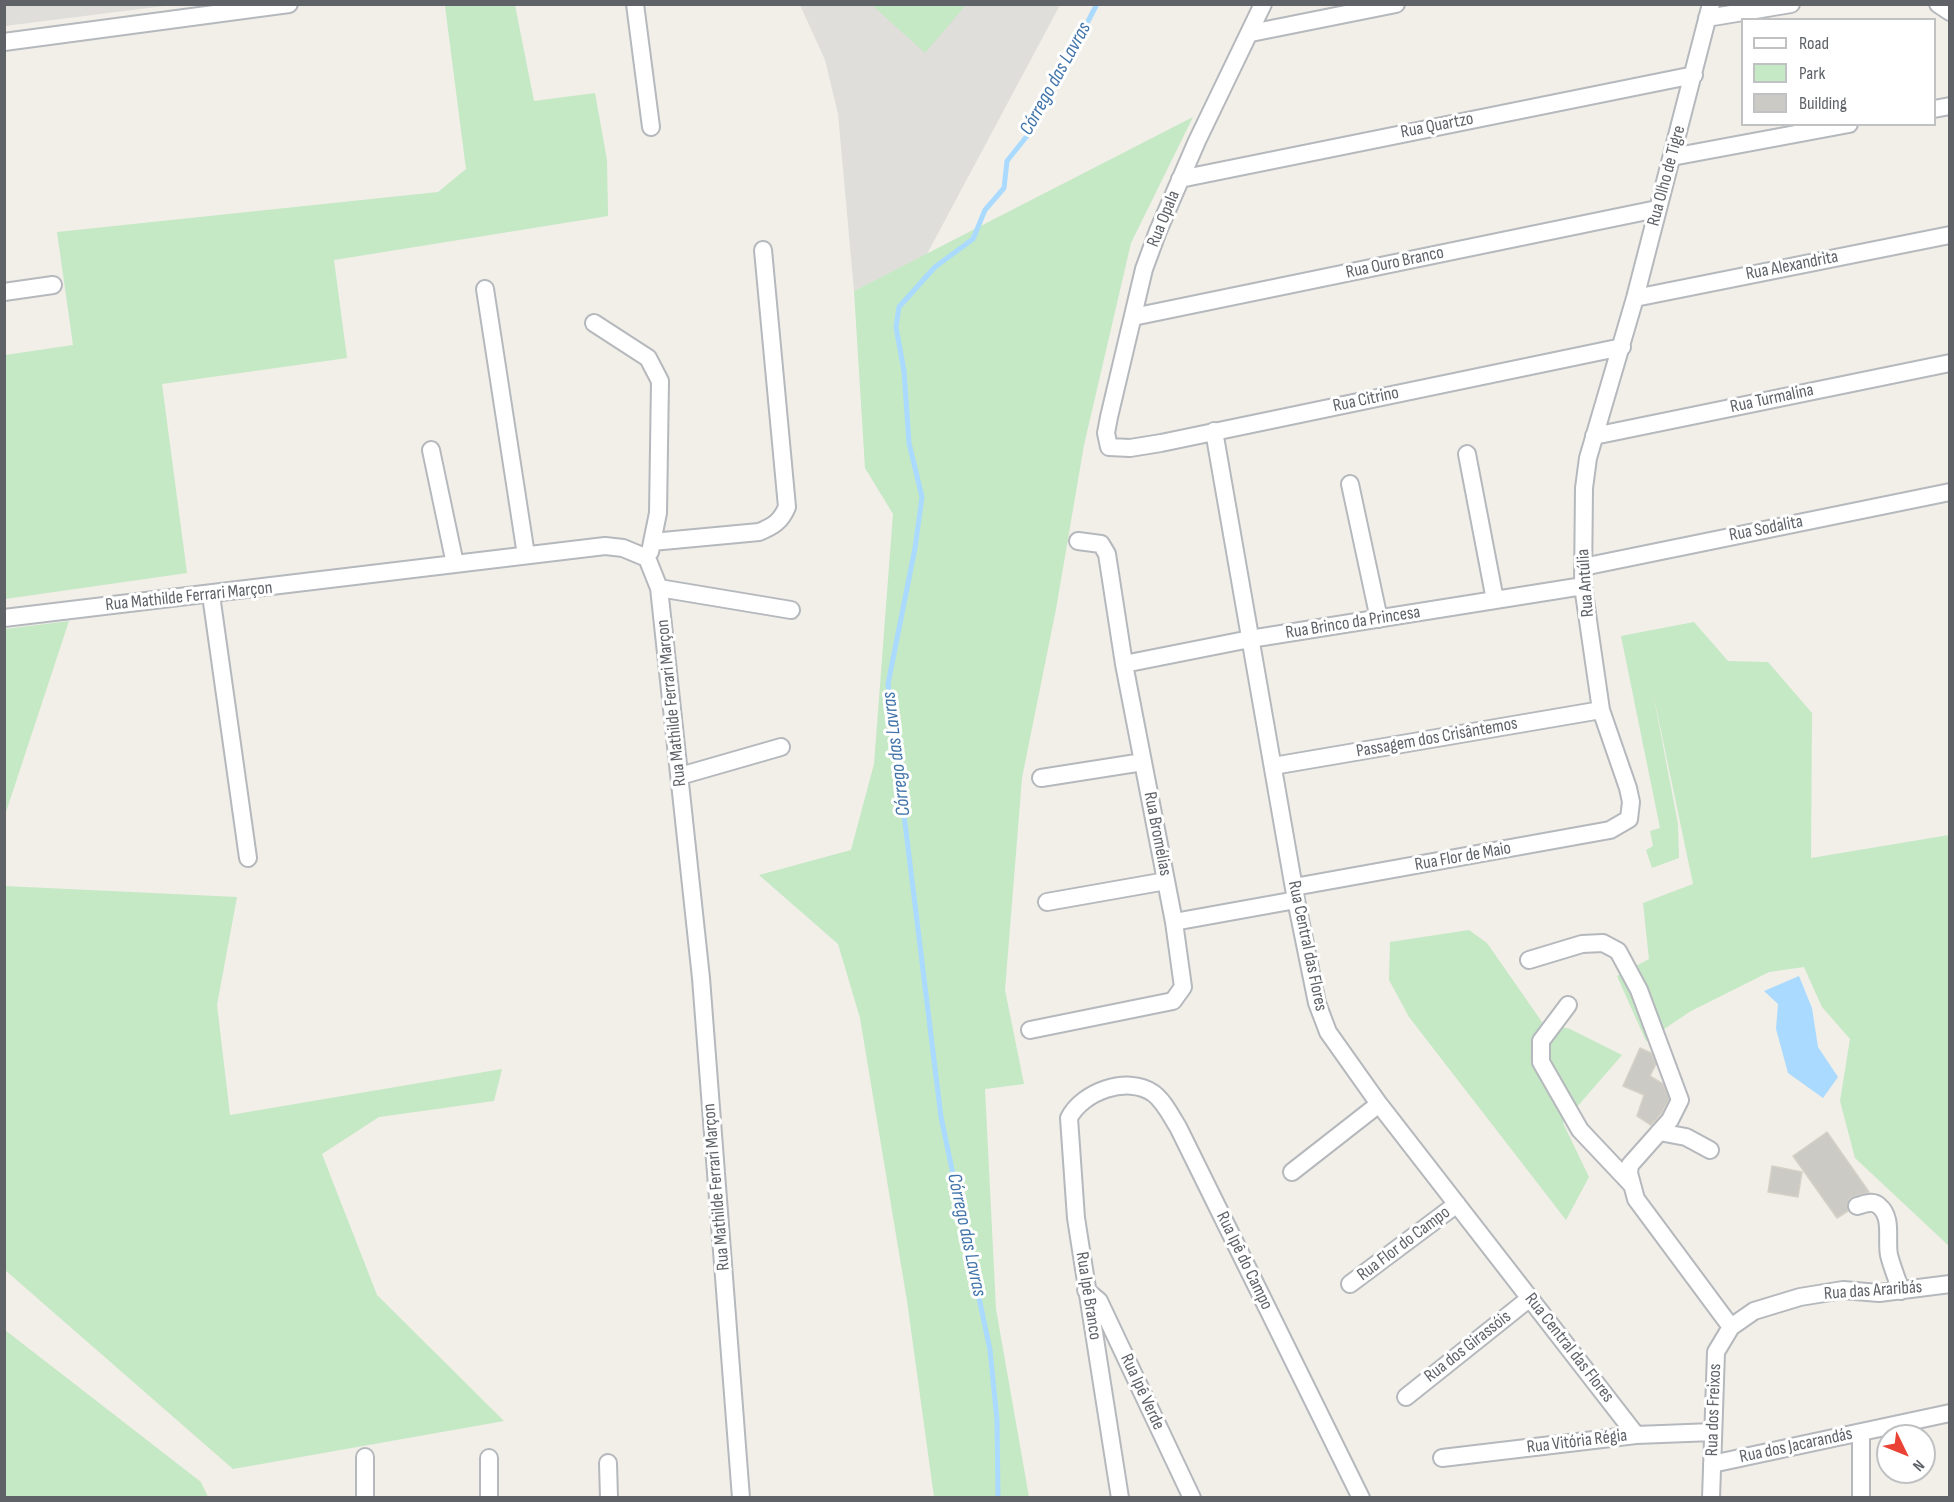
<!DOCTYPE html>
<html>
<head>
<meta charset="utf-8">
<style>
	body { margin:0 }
	#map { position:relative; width:1954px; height:1502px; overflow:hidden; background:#f1efe8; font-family:"Sofia Sans Condensed",sans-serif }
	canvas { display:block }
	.frame { position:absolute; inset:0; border:6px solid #5f6368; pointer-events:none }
	.legend { position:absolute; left:1741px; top:18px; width:195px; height:108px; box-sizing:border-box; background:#fff; border:2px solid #bfc1c3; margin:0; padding:8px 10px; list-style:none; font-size:18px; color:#5f6368 }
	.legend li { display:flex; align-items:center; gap:12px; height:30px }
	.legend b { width:30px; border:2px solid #bfc1c3 }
	.north { position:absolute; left:1876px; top:1424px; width:60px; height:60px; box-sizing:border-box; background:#fff; border:2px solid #bfc1c3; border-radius:50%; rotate:133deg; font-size:16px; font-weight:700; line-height:24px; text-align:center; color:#5f6368 }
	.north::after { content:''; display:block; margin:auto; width:21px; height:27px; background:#ea4335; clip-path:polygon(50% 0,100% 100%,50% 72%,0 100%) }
</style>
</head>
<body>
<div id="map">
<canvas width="1954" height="1502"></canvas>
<div class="frame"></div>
<ul class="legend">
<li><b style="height:8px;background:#fff"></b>Road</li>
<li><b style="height:16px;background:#c5e8c5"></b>Park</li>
<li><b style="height:16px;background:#cccac5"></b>Building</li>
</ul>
<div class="north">N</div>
</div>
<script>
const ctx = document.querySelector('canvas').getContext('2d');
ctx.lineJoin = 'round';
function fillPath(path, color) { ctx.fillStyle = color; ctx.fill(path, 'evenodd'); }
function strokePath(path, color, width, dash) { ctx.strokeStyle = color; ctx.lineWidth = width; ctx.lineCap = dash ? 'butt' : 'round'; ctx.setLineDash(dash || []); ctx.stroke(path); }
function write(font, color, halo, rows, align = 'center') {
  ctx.font = font + ' "Sofia Sans Condensed",sans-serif'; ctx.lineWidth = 6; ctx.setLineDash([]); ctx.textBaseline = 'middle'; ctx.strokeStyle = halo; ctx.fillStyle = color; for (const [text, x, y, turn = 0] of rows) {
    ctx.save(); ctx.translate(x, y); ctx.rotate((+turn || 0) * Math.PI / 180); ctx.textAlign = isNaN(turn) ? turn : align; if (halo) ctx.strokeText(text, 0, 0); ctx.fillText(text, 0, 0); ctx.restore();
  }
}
fillPath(new Path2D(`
	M 5,4 L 172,4 L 172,5 L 5,26 Z
	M 800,5 L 1060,5 L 927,254 L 854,291 L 838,114 L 825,60 Z`), '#e0deda');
fillPath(new Path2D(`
	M 453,5 L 515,5 L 534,101 L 595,93 L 607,160 L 608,216 L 334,260 L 347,358 L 162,384 L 187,573 L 5,599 L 5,355 L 73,345 L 57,232 L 438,192 L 466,169 L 445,6 Z
	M 872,5 L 966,5 L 925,53 Z
	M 1193,117 L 1131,243 L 1084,445 L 1056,609 L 1022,778 L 1005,990 L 1024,1084 L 985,1089 L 996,1309 L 1029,1497 L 934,1497 L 907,1301 L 860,1018 L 838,944 L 759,875 L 851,850 L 874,764 L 893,514 L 865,468 L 854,291 Z
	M 69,621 L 5,815 L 5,629 Z
	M 1694,622 L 1728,661 L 1768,662 L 1812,713 L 1811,858 L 1949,835 L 1949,1246 L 1855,1158 L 1840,1101 L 1850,1039 L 1822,1007 L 1804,967 L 1769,972 L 1691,1011 L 1646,1041 L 1617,976 L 1649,959 L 1643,903 L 1693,884 L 1652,688 L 1678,824 L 1679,858 L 1652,868 L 1646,850 L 1653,846 L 1650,831 L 1660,828 L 1621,636 Z
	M 4,886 L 237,897 L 217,1005 L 230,1115 L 502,1069 L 494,1101 L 379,1117 L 322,1154 L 377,1295 L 504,1421 L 233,1469 L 5,1270 Z
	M 1469,930 L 1487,943 L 1542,1022 L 1570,1029 L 1622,1055 L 1563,1123 L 1589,1177 L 1566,1220 L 1409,1017 L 1389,980 L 1390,942 Z
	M 5,1330 L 201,1482 L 208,1497 L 5,1497 Z`), '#c5e8c5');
fillPath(new Path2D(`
	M 1799,976 L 1812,1008 L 1818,1047 L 1838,1077 L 1823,1098 L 1788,1073 L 1776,1029 L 1778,1004 L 1764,991 Z`), '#aadaff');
strokePath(new Path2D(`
	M 998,1498 L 997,1420 L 990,1350 L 941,1117 L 888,684 L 915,548 L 922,497 L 909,443 L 904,371 L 896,327 L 899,307 L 935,267 L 973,239 L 985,210 L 1004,188 L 1007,161 L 1031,131 L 1097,4`), '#aadaff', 5);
const building = new Path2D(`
	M 1640,1048 L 1651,1053 L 1656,1064 L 1650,1076 L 1663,1084 L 1669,1099 L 1661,1114 L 1651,1125 L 1637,1116 L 1644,1095 L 1623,1086 Z
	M 1827,1132 L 1869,1192 L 1850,1198 L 1847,1204 L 1848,1211 L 1837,1218 L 1793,1156 Z
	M 1772,1166 L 1802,1172 L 1798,1197 L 1768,1192 Z`);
fillPath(building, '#cccac5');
strokePath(building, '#d6d1c6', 1.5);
const minor = new Path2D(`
	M 635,4 L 651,127
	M 1263,4 L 1197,141 L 1158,231 L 1144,269 L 1109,417 L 1106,433 L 1109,447 L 1130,448 L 1161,443 L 1622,347
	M 1938,4 L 1950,12
	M 1707,18 L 1791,4
	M 1251,33 L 1396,4
	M 4,42 L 289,4
	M 1934,109 L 1950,106
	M 1672,157 L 1849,124
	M 1180,179 L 1694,75
	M 485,289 L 526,555
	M 4,292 L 53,285
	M 1635,298 L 1950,235
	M 1133,317 L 1657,209
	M 594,323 L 648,358 L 660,381 L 658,513 L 650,552
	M 1214,431 L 1296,900 L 1317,1003 L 1328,1032 L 1379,1104 L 1636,1435
	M 1594,436 L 1950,363
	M 431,450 L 455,564
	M 1467,454 L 1495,600
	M 1350,484 L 1379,619
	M 652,542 L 759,532 C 774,526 781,521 787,507 L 763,250
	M 1583,567 L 1950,492
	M 659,588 L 791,610
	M 211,595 L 248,858
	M 4,618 L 605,546 L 623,548 L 647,558 L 659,588 L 701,978 L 741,1498
	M 1124,664 L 1250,639 L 1583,586
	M 1273,766 L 1601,710
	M 680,776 L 781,747
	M 1041,778 L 1143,762
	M 1294,887 L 1610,830 L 1629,819 L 1631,802 L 1628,788 L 1601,710 L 1583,586 L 1584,488 L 1588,458 L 1635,298 L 1711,4
	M 1047,902 L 1166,881
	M 1174,922 L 1296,900
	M 1529,960 L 1582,944 L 1603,943 L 1618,951 L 1639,990 L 1680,1100 L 1670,1120 L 1630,1165 L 1629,1173 L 1636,1199 L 1731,1327
	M 1568,1005 L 1541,1041 L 1541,1062 L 1580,1130 L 1631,1184
	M 1030,1030 L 1173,1001 L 1183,987 L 1174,922 L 1124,664 L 1107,554 L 1101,544 L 1078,541
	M 1659,1132 L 1686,1137 L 1710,1150
	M 1292,1172 L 1379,1104
	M 1857,1206 C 1865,1204 1873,1200 1879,1206 C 1893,1217 1886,1240 1889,1255 C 1892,1267 1897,1279 1901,1291
	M 1350,1284 L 1457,1204
	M 1086,1290 L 1099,1301 L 1192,1498
	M 1406,1397 L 1530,1298
	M 365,1457 L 365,1498
	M 1442,1458 L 1636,1435 L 1713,1432
	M 608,1463 L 609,1498
	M 1712,1464 L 1950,1413
	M 489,1498 L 489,1458
	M 1120,1498 L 1076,1218 L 1069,1118 C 1082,1092 1127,1075 1153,1093 C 1164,1101 1171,1116 1178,1127 L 1361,1498
	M 1711,1498 L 1716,1352 L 1731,1327 L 1754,1311 L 1800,1297 L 1843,1290 L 1879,1293 L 1950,1284
	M 1861,1498 L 1861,1432`);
strokePath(minor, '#b5b8bc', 20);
strokePath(minor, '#fff', 16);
write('18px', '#5f6368', '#fff', [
	["Rua Quartzo",1437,126,-11],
	["Rua Olho de Tigre",1667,176,-75],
	["Rua Opala",1164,219,-68],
	["Rua Ouro Branco",1395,263,-12],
	["Rua Alexandrita",1792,266,-11],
	["Rua Turmalina",1772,399,-12],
	["Rua Citrino",1366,400,-12],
	["Rua Sodalita",1766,529,-11],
	["Rua Antúlia",1586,583,-94],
	["Rua Mathilde Ferrari Marçon",189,597,-6],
	["Rua Brinco da Princesa",1353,623,-9],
	["Rua Mathilde Ferrari Marçon",672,703,-96],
	["Passagem dos Crisântemos",1437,738,-10],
	["Rua Bromélias",1157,834,79],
	["Rua Flor de Maio",1463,857,-10],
	["Rua Central das Flores",1307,946,78],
	["Rua Mathilde Ferrari Marçon",717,1187,-95],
	["Rua Flor do Campo",1404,1244,-37],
	["Rua Ipê do Campo",1244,1261,64],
	["Rua das Araribás",1873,1291,-4],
	["Rua Ipê Branco",1088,1296,81],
	["Rua dos Girassóis",1468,1347,-38],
	["Rua Central das Flores",1569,1348,52],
	["Rua Ipê Verde",1142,1392,65],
	["Rua dos Freixos",1714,1410,-88],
	["Rua Vitória Régia",1577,1442,-7],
	["Rua dos Jacarandás",1796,1446,-12]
]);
write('italic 20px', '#4174aa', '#fff', [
	["Córrego das Lavras",1056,79,-61],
	["Córrego das Lavras",897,754,-97],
	["Córrego das Lavras",966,1235,78]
]);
</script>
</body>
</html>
